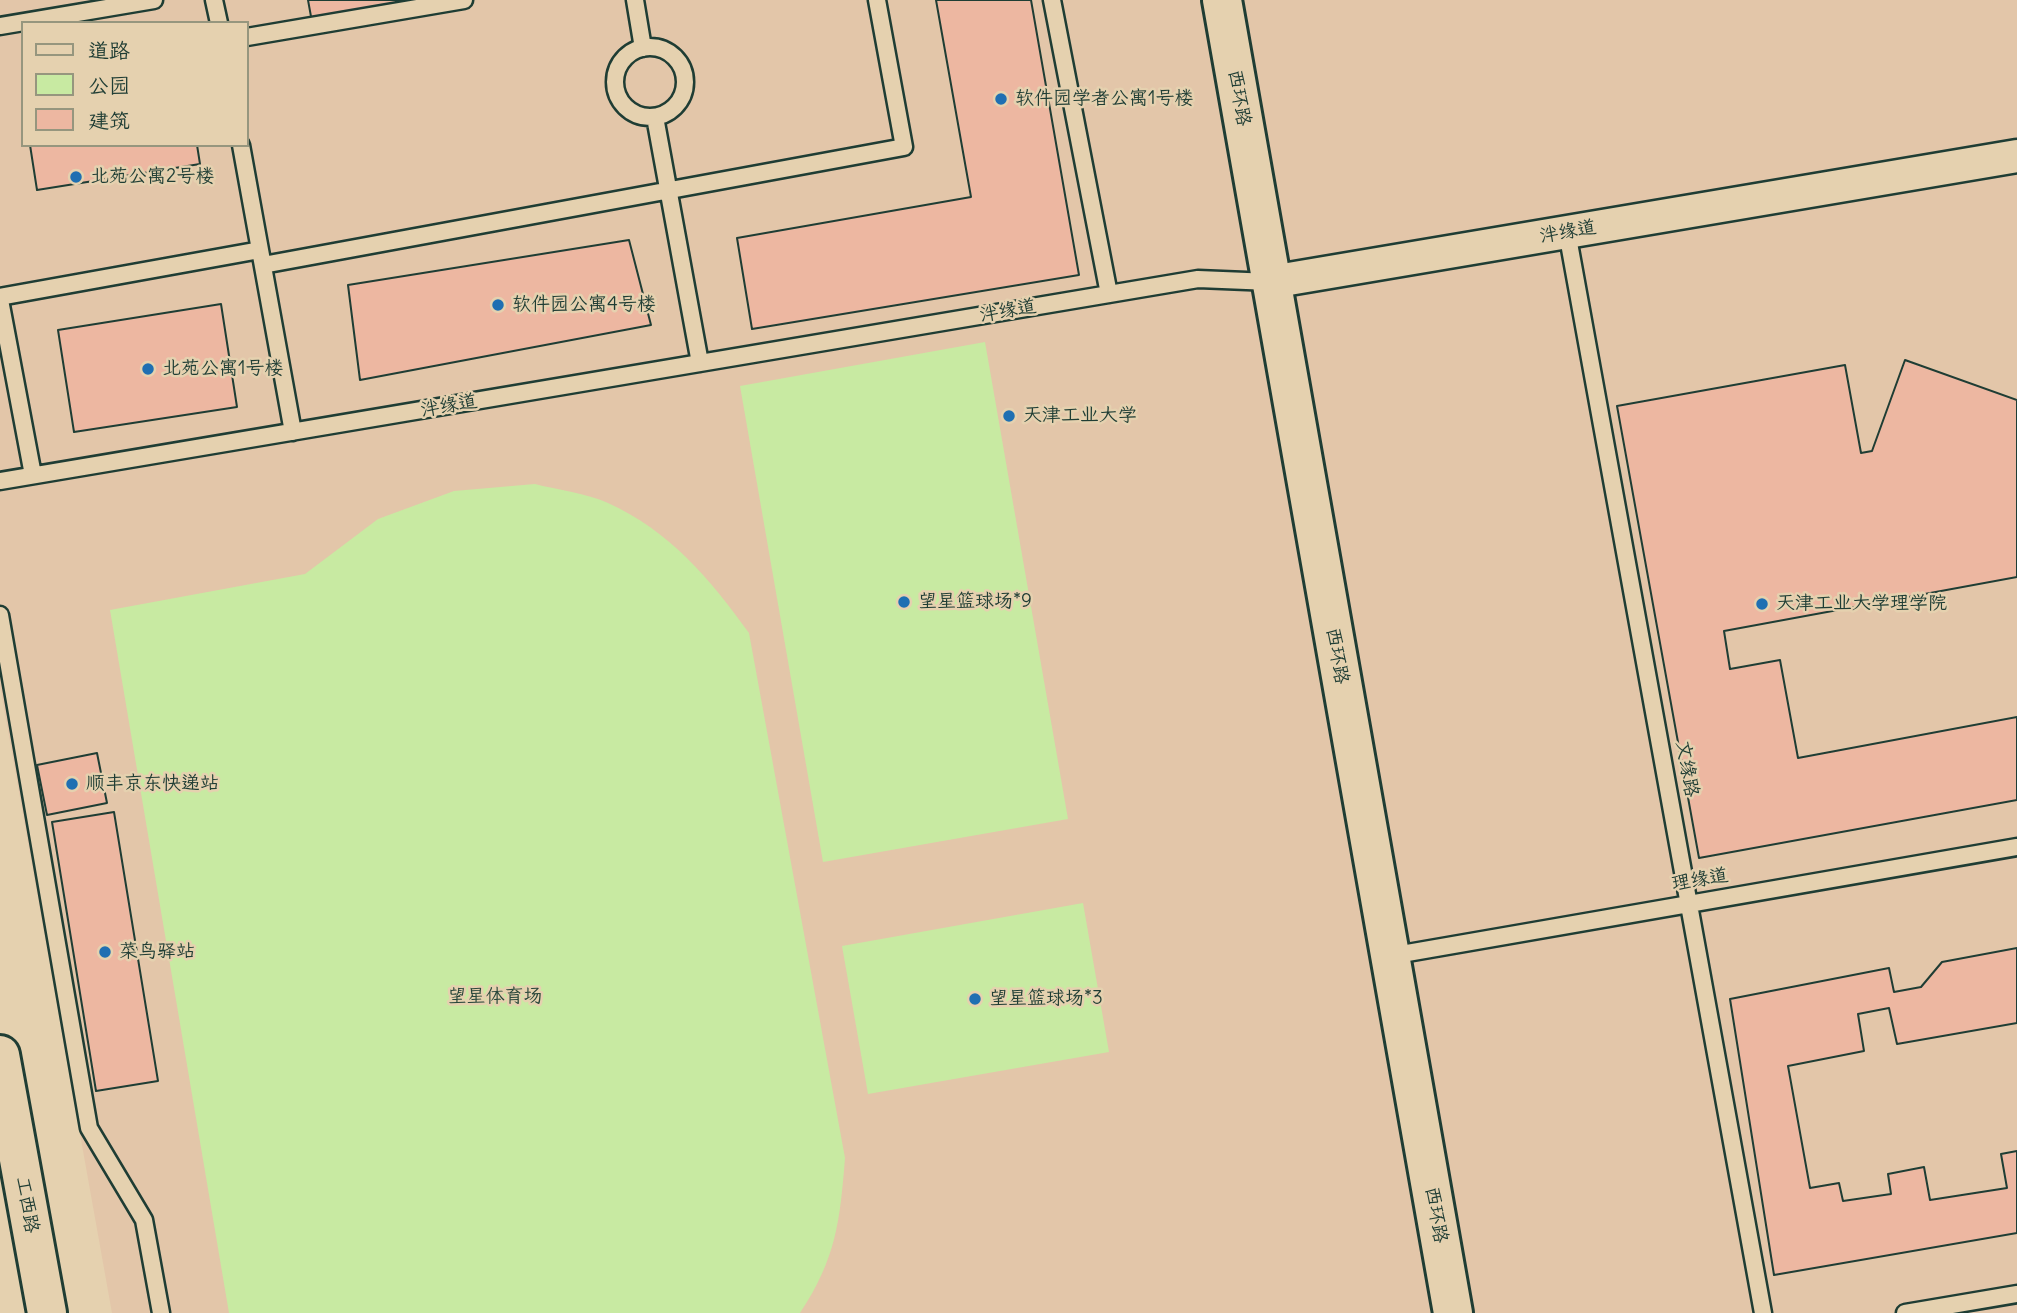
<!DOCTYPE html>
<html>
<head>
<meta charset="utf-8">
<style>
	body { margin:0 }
	#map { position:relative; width:2017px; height:1313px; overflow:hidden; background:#e5d1af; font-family:Delius,"LXGW WenKai TC",sans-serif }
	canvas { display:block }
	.legend { position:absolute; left:21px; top:21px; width:228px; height:126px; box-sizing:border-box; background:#e5d1af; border:2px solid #96967e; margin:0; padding:9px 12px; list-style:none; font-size:21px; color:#1f3d34 }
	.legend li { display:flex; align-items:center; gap:14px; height:35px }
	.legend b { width:35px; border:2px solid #96967e }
</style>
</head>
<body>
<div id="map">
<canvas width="2017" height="1313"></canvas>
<ul class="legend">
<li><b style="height:9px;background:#e5d1af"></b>道路</li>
<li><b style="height:19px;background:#c8eaa2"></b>公园</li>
<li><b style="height:19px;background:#edb7a1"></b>建筑</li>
</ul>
</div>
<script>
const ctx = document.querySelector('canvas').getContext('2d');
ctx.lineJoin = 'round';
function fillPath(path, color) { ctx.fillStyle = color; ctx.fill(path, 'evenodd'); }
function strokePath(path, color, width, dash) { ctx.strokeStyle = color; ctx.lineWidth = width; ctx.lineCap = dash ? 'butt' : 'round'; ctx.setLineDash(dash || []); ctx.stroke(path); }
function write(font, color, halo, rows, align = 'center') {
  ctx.font = font + ' Delius,"LXGW WenKai TC",sans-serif'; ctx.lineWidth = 5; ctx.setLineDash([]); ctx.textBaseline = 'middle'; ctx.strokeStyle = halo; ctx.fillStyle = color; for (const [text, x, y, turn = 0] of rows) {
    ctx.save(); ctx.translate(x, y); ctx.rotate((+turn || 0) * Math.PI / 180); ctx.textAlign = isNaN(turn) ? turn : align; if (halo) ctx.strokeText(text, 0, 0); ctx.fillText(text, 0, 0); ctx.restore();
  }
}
fillPath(new Path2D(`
	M 0,0 L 2017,0 L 2017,1313 L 112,1313 L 0,686 ZM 23,23 L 247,23 L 247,145 L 23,145 Z`), '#e3c6a9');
fillPath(new Path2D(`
	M 985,342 L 1068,819 L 823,862 L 740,386 Z
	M 535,484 C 558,490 586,493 608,503 C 670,531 710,579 749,633 L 845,1158 C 840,1221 836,1259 800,1313 L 229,1313 L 110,610 L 305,574 L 378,519 L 454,491 Z
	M 1083,903 L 1109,1052 L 868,1094 L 842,946 Z`), '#c8eaa2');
const building = new Path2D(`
	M 308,0 L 437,0 L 312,22 Z
	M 936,0 L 1031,0 L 1079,275 L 752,329 L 737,238 L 971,197 Z
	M 30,145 L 197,145 L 200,164 L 37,190 Z
	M 629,240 L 651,325 L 360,380 L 348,285 Z
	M 221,304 L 237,407 L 74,432 L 58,330 Z
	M 1905,360 L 2017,400 L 2017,577 L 1724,631 L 1730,669 L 1780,660 L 1798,758 L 2017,717 L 2017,800 L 1699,858 L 1617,406 L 1845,365 L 1861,453 L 1872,451 Z
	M 97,753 L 107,803 L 47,815 L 37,765 Z
	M 114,812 L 158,1081 L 96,1091 L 52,822 Z
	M 2017,948 L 2017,1023 L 1897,1044 L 1889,1008 L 1858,1014 L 1864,1051 L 1788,1066 L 1810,1188 L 1839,1183 L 1843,1201 L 1891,1194 L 1888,1174 L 1924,1167 L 1930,1200 L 2007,1188 L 2001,1154 L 2017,1151 L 2017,1233 L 1774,1275 L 1730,999 L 1889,968 L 1894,992 L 1921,987 L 1942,962 Z`);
fillPath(building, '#edb7a1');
strokePath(building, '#1f3d34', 2);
const lane = new Path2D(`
	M 214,0 L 219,23
	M 635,0 L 643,48
	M 1052,0 L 1109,294
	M 0,26 L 154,0
	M 247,37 L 464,0
	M615 82a35 35 0 1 1 70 0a35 35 0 1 1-70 0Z
	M 655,117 L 700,363
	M 241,145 L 293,432
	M 1567,232 L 1763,1313
	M 263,265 L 904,147 L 877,0
	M 0,297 L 260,250
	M 0,300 L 33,475
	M 0,481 L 1198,279 L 1271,282
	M 0,615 L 89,1128 L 144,1220 L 161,1313
	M 1390,956 L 2017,847
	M 1905,1313 L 2017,1294`);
const street = new Path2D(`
	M 1271,282 L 2017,156`);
const secondary = new Path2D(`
	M 1222,0 L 1453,1313
	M 0,1055 L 47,1313`);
strokePath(lane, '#1f3d34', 21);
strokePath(street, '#1f3d34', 37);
strokePath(secondary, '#1f3d34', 44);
strokePath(lane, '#e5d1af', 16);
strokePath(street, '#e5d1af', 32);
strokePath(secondary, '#e5d1af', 38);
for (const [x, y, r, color] of [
	[1001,99,7,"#1f6fb2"],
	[76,177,7,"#1f6fb2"],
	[498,305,7,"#1f6fb2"],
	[148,369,7,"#1f6fb2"],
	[1009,416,7,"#1f6fb2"],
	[904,602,7,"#1f6fb2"],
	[1762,604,7,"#1f6fb2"],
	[72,784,7,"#1f6fb2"],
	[105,952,7,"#1f6fb2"],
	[975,999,7,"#1f6fb2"]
]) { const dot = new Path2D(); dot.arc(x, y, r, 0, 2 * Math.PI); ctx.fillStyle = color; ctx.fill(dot); strokePath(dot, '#e5d1af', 2.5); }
write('19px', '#1f3d34', '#e5d1af', [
	["西环路",1239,98,80],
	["泮缘道",1568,232,-10],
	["泮缘道",1008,311,-10],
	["泮缘道",449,406,-10],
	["西环路",1337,656,80],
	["文缘路",1687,769,80],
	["理缘道",1700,880,-10],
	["工西路",27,1205,80],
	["西环路",1436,1215,80]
]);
write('19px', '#1f3d34', '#e5d1af', [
	["软件园学者公寓1号楼",1015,99],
	["北苑公寓2号楼",90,177],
	["软件园公寓4号楼",512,305],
	["北苑公寓1号楼",162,369],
	["天津工业大学",1023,416],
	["望星篮球场*9",918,602],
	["天津工业大学理学院",1776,604],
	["顺丰京东快递站",86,784],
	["菜鸟驿站",119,952],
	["望星篮球场*3",989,999]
], 'left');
write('19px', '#27463a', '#e5d1af', [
	["望星体育场",495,997]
]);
</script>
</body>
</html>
